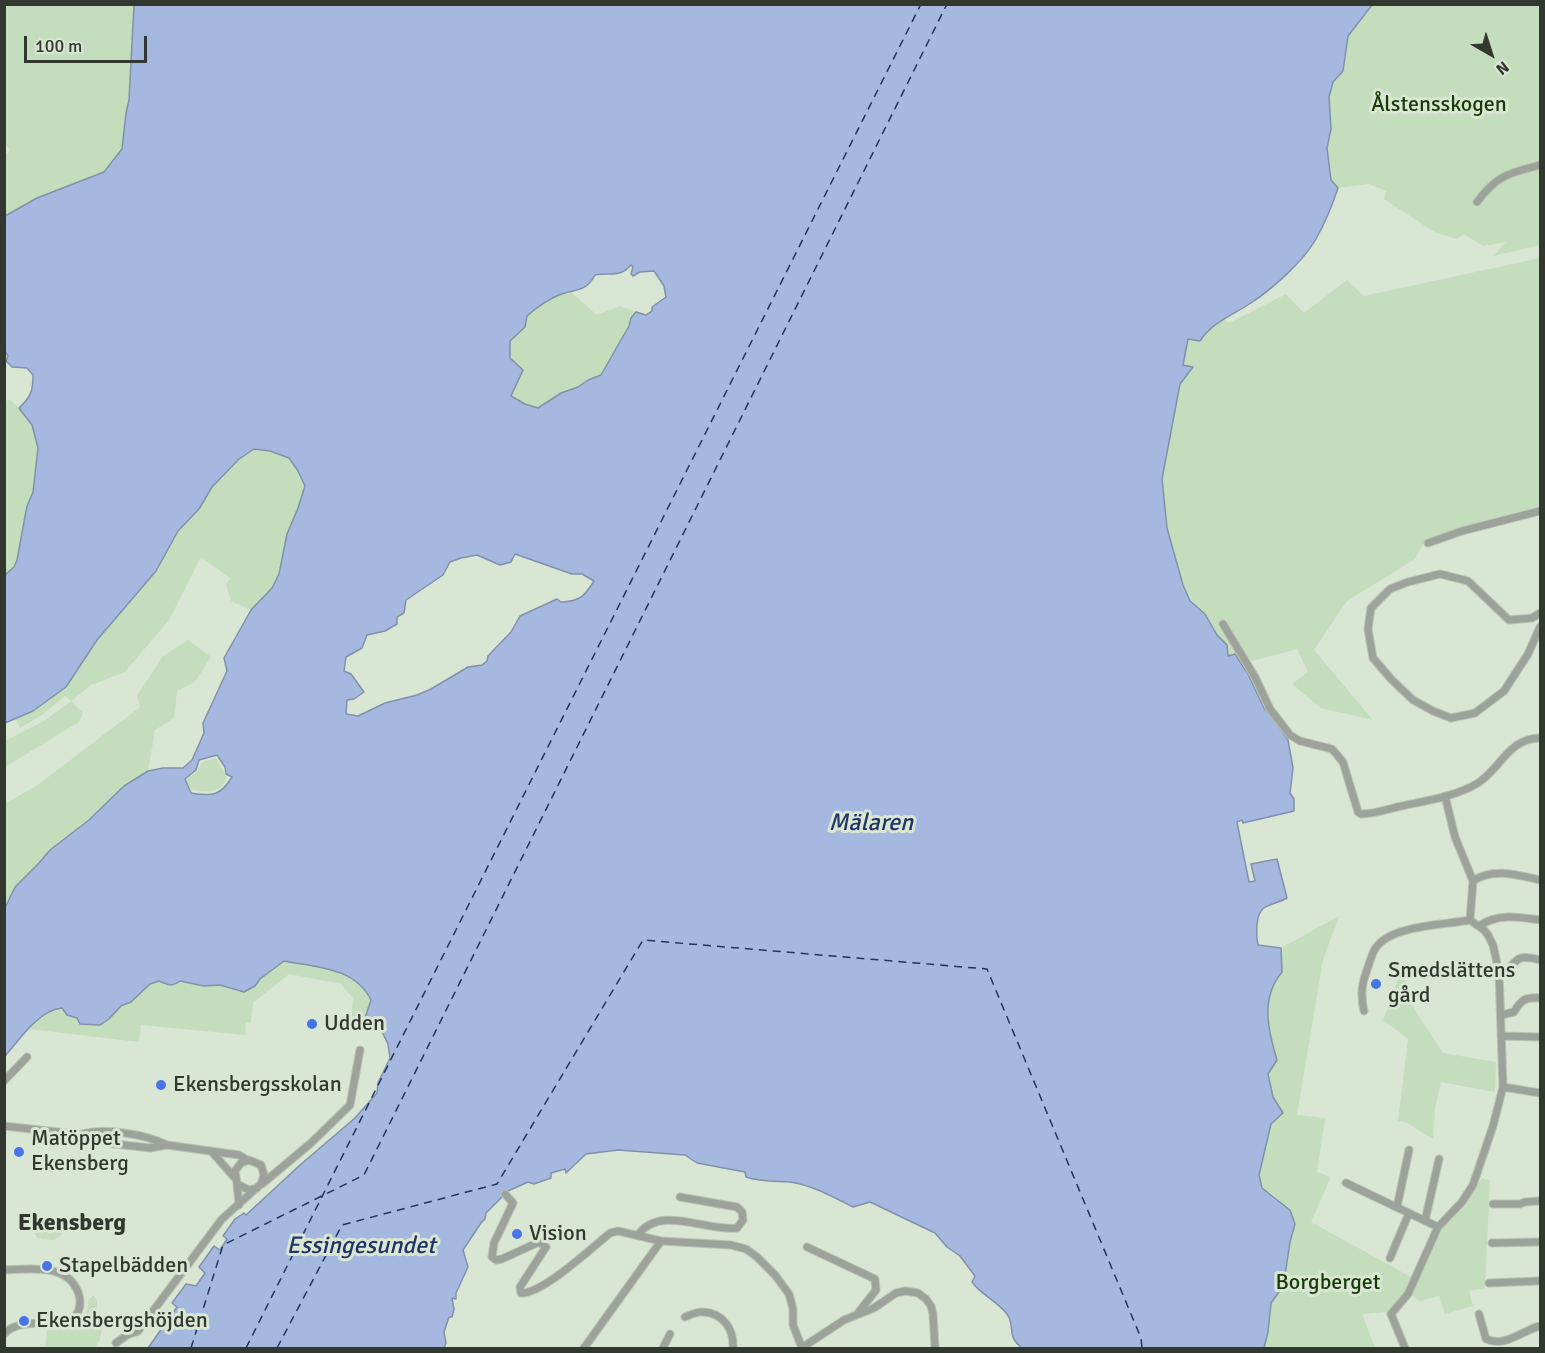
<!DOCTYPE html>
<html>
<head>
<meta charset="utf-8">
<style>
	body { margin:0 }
	#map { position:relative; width:1545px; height:1353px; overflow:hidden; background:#d9e6d4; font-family:Signika,sans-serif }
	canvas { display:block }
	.frame { position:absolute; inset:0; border:6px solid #323730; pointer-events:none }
	.north { position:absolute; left:1461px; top:24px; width:60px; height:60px; -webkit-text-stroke:4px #d9e6d4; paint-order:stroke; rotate:141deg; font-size:16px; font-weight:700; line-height:24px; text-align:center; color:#323730 }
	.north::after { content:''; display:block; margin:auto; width:21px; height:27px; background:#323730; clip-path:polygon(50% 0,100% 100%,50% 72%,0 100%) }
	.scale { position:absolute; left:24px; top:36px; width:123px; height:27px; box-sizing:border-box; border:3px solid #323730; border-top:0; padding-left:8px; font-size:18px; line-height:21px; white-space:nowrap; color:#323730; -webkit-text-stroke:4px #d9e6d4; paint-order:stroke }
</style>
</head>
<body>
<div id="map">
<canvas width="1545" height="1353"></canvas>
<div class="frame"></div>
<div class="north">N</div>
<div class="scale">100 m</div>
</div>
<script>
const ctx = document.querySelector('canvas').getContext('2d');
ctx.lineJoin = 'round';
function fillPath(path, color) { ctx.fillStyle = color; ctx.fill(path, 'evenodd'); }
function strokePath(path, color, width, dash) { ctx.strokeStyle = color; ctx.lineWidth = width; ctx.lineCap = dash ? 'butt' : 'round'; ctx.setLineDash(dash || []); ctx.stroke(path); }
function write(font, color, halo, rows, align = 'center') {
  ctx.font = font + ' Signika,sans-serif'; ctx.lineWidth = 6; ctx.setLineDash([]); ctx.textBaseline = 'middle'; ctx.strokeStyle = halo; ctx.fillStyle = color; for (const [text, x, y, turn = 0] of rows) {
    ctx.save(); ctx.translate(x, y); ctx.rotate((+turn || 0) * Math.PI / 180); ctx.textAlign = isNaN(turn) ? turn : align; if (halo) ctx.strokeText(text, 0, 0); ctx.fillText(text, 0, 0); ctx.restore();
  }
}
fillPath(new Path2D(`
	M 4,5 L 134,5 L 129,100 L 126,113 L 122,149 L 104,172 L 37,198 L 5,216 L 5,155 L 10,150 L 4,142 Z
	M 1372,5 L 1540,5 L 1540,245 L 1493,256 L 1506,242 L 1483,246 L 1464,234 L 1457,239 L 1436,233 L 1384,199 L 1386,191 L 1369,184 L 1338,188 L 1331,180 L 1327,148 L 1331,129 L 1329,97 L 1333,82 L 1343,71 L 1348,36 Z
	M 1540,258 L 1540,507 L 1426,539 L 1415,559 L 1347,601 L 1314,650 L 1373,720 L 1321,708 L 1292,684 L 1308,672 L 1297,649 L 1252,661 L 1235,654 L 1228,656 L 1227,645 L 1217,635 L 1205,614 L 1190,601 L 1183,585 L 1167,528 L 1162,480 L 1180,384 L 1193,368 L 1182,365 L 1188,339 L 1205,333 L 1220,320 L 1224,319 L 1229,323 L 1286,294 L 1304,313 L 1347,280 L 1364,296 Z
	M 572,293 L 597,315 L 620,306 L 636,312 L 602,375 L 588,380 L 578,387 L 561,393 L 539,408 L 525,404 L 511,396 C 518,383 510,357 510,341 L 525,327 L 527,316 C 540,305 554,294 572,293 Z
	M 10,400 L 19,408 L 32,425 L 38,448 L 33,492 L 27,506 L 17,560 L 14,567 L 5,575 L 4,401 Z
	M 253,449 L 270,451 L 290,459 L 298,471 L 305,486 L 298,508 L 287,534 L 279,574 L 272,588 L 251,610 L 231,601 L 226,584 L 230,578 L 201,557 L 169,620 L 125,672 L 91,685 L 71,701 L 83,713 L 79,722 L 5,767 L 5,741 L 44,721 L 71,701 L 65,696 L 42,715 L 20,728 L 16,719 L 33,711 L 66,687 L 97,640 L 156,571 L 178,531 L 199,509 L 212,487 L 239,459 Z
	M 188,640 L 211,657 L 195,682 L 177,691 L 174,718 L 155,730 L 148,771 L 124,786 L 89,820 L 50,850 L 39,863 L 15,887 L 5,908 L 5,804 L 39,784 L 140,707 L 137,696 L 163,656 Z
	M 216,758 L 227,778 C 219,795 208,791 191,790 L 186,779 L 197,772 L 202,762 Z
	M 1339,916 L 1323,960 L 1297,1115 L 1325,1118 L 1317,1172 L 1331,1177 L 1311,1222 L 1411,1277 L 1404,1293 L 1387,1312 L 1362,1314 L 1375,1348 L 1264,1348 L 1268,1332 L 1271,1303 L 1279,1292 L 1285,1275 L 1290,1242 L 1295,1224 L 1290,1210 L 1272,1194 L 1262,1188 L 1259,1175 L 1261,1162 L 1271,1124 L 1283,1113 L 1273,1097 L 1268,1074 L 1277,1060 C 1268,1030 1260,998 1282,972 L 1281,948 Z
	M 284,961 C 316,967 355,967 371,1000 L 365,1018 L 366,1023 L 351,1022 L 353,998 L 341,984 L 289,974 L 253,1003 L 251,1022 L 246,1023 L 245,1035 L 141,1025 L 139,1042 L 30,1029 C 40,1019 48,1009 62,1008 L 67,1015 L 100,1025 L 109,1019 L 121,1006 L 131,1002 L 150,984 L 159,981 L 180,981 L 204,986 L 220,985 L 239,992 L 255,986 L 260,979 Z
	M 1402,969 L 1413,1007 L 1443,1053 L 1496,1062 L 1495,1092 L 1441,1082 L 1435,1109 L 1433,1138 C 1420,1134 1411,1121 1398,1121 L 1408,1039 L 1383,1020 Z
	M 1482,1178 L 1490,1180 L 1485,1288 L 1469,1291 L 1473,1306 L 1445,1314 L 1439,1296 L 1419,1301 L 1412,1295 L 1443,1227 L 1464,1207 Z
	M 40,1221 L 60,1224 L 62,1235 L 54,1240 L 37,1238 L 32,1227 Z
	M 94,1295 L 97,1301 L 96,1321 L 103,1324 L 100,1340 L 95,1348 L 45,1348 L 47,1330 C 69,1329 88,1328 88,1300 Z`), '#c4ddbc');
const water = new Path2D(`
	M 134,5 L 1372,5 L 1348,36 L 1343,71 L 1333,82 L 1329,97 L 1331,129 L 1327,148 L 1331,180 L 1338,188 C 1332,206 1325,223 1316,239 C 1303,262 1272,289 1251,303 C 1233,315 1212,322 1200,341 L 1188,339 L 1183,365 L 1193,367 L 1180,384 L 1162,479 L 1167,528 L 1183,585 L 1190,601 L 1205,614 L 1217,635 L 1227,645 L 1228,656 L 1235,654 L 1248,674 L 1264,708 L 1275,721 L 1288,740 L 1293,768 L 1290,793 L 1294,799 L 1294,811 L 1243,823 L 1242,820 L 1237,822 L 1249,882 L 1255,881 L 1251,864 L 1277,859 L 1287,898 C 1280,902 1270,904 1264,908 C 1255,914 1256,936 1258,945 L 1281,948 L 1282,972 C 1260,998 1268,1030 1277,1060 L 1268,1074 L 1273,1097 L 1283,1113 L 1271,1124 L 1259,1175 L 1262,1188 L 1290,1210 L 1295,1224 L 1290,1242 L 1285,1275 L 1279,1292 L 1271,1303 L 1268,1332 L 1264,1348 L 1021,1348 C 1019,1345 1014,1341 1013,1337 C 1010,1328 1013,1322 1007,1314 C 997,1301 981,1295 972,1282 L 975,1276 L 960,1256 L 947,1247 L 935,1233 L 870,1202 L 853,1207 C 833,1197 812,1185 790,1182 C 775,1181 761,1182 746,1177 L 745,1172 L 697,1163 L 685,1155 L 618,1150 L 586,1154 L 566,1173 L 565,1169 L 551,1173 L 551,1178 L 534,1184 L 528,1182 L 508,1191 L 486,1213 L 485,1219 L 481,1223 L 463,1250 L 468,1267 L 456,1293 L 456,1299 L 452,1298 L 454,1309 L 452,1317 L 449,1317 L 444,1332 L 446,1343 L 444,1348 L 148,1348 L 177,1307 L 172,1303 L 186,1284 L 196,1286 L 205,1273 L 199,1267 L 214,1246 L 220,1250 L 227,1239 L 223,1236 L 235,1219 L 244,1213 L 246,1215 L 300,1165 L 355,1118 L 377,1093 L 378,1083 L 390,1058 L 388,1044 L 382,1032 L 366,1023 L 365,1018 L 371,1000 C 355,967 315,967 284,961 L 260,979 L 255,986 L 244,992 L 220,985 L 204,986 L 180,981 C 172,987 168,985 159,981 L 150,984 L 131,1002 L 121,1006 L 109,1019 L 100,1025 L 80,1024 L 77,1018 L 67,1015 L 62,1008 C 39,1010 20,1039 5,1056 L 5,908 L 15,887 L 39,863 L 50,850 L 89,820 L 124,786 L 148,771 L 163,768 L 183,768 L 192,760 L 204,733 L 203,723 L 227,671 L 224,658 L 251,610 L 272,588 L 279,574 L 287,534 L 298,508 L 305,486 L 298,471 L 289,458 L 270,451 L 254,449 L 239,459 L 212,487 L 199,509 L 178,531 L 156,571 L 97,640 L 66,687 L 33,711 L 5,723 L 5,575 L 14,567 L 17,560 L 27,506 L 33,492 L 38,448 L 32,425 L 19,408 C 31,397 33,391 33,375 L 27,368 L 12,367 L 6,361 L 8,356 L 5,351 L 5,216 L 37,198 L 104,172 L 122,149 L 126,113 L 129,100 ZM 631,265 L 633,267 L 631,274 L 633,276 L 640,272 L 654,271 L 664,286 L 666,297 L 652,307 L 652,311 L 646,315 L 636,312 L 631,318 L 629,326 L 601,375 L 588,380 L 578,387 L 561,393 L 538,408 L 525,404 L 511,396 L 523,370 L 510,358 L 510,341 L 525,327 L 527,316 C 536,308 547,300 559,295 C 573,289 586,293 595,275 C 610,272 620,278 631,265 ZM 515,554 L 572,574 L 582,574 L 594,581 C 584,597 580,601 561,602 L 557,599 L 520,616 L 511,632 L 488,656 L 487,661 L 482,665 L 468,667 L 431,689 L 417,695 L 385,703 L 358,716 L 346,714 L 347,700 L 354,699 L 364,692 L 351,674 L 344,671 L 346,657 L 362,648 L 367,635 L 385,631 L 397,624 L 397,617 L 404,613 L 406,600 L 443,575 L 450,562 L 461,558 L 477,555 L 500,565 L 511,562 ZM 217,755 L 225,767 L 226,774 L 232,777 C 221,795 213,797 191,793 L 185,779 L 196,770 L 199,760 Z`);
fillPath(water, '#a5b8df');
strokePath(water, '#8291aa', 1.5);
strokePath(new Path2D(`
	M 191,1348 L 223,1245 L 364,1175 L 947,4
	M 246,1348 L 921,4
	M 277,1348 L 342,1225 L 497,1184 L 643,940 L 987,969 L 1141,1338 L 1142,1348`), '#203465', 1.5, [8, 6]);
const minor = new Path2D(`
	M 1477,202 C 1497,175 1509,173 1540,165
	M 1428,543 L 1462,531 L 1540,511
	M 1540,613 L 1532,618 L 1509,620 L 1468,581 L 1440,574 L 1408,582 L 1390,589 L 1371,608 L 1368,629 L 1373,658 L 1391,679 L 1413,700 L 1433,711 L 1451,718 L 1475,713 L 1504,691 L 1528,654 L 1540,627
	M 1223,624 L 1255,677 L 1270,709 L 1290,735 L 1300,741 L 1332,749 L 1343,762 L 1358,812 L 1361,814 C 1373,814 1386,810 1397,807 C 1424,801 1455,797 1478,783 C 1501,768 1509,738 1540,738
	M 1473,881 C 1493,867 1518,875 1540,880
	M 1479,926 C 1498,913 1519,917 1540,920
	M 1499,972 C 1520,968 1509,951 1540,960
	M 1364,1011 C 1360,994 1362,983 1368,967 C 1370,961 1372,954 1375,949 C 1389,925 1445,925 1470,920
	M 1501,1015 L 1514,1012 C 1521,1000 1525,997 1540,998
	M 1501,1036 L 1540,1037
	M 4,1081 L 27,1057
	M 1503,1087 L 1540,1093
	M 4,1126 L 67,1133 L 107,1143 L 150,1148 L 167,1145 L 239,1155 L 247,1160
	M 79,1135 C 103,1127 145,1134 167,1145
	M 212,1152 L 234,1177
	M 1346,1183 L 1438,1227
	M 237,1184 L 239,1205
	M 262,1184 L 311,1143 L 350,1105 L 360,1050
	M 505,1194 L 513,1203 L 494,1243 L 492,1257 L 496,1260 L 502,1259 L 539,1242 L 546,1247 L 520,1287 L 521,1293 C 542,1294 592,1248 610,1233 L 618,1231 L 661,1241
	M 1493,1204 L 1520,1204 L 1525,1202 L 1540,1201
	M 1397,1207 L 1409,1150
	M 1425,1221 L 1439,1159
	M 638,1235 C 660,1204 707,1232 737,1228 L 743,1220 L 742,1212 L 737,1207 L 680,1197
	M 1492,1243 L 1540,1242
	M 807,1247 L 875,1279 L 876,1290 L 858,1313
	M 1390,1258 L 1409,1213
	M 4,1270 C 30,1269 67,1263 78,1292 C 81,1300 81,1308 76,1315 C 57,1329 19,1316 4,1334
	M 1489,1283 L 1540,1281
	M 1479,1314 L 1486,1339 C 1505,1348 1523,1330 1540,1326
	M 685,1317 C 690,1315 698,1311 703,1312 C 724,1313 734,1330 733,1348
	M 116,1343 L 127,1335 L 138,1331 L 222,1219 L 261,1184 L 264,1175 L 261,1165 L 249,1160 L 241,1163 L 235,1171 L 237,1184 L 249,1190 L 257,1188
	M 803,1347 L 844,1320 L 874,1308 L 896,1293 L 905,1291 L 918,1293 L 926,1299 L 931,1306 L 933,1314 L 935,1348
	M 584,1348 L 661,1241 L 731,1245 L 746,1249 L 757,1257 L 775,1275 L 789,1294 L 793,1309 L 793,1325 L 802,1348
	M 663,1348 L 670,1334
	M 1405,1348 L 1391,1314 L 1408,1294 L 1438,1227 L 1462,1202 L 1473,1185 L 1493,1126 L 1503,1087 L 1499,972 L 1493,945 L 1488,935 L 1484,930 L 1470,920 L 1473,881 L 1455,837 L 1445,796`);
strokePath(minor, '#b8c3b3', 9);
strokePath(minor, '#9da39b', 7);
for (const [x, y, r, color] of [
	[1376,984,6,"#4775e7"],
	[312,1024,6,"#4775e7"],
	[161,1085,6,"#4775e7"],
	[19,1152,6,"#4775e7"],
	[517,1234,6,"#4775e7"],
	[47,1266,6,"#4775e7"],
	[24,1321,6,"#4775e7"]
]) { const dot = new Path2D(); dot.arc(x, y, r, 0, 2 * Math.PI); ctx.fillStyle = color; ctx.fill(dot); strokePath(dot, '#d9e6d4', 2); }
write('22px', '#173b05', '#d9e6d4', [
	["Ålstensskogen",1439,105],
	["Borgberget",1328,1283]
]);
write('22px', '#323730', '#d9e6d4', [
	["Smedslättens",1388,971],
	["gård",1388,996],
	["Udden",324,1024],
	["Ekensbergsskolan",173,1085],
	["Matöppet",31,1139],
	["Ekensberg",31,1164],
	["Vision",529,1234],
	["Stapelbädden",59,1266],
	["Ekensbergshöjden",36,1321]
], 'left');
write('italic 24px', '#203465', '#d9e6d4', [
	["Mälaren",871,824],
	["Essingesundet",361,1247]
]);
write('bold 24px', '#323730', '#d9e6d4', [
	["Ekensberg",72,1224]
]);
</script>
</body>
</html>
